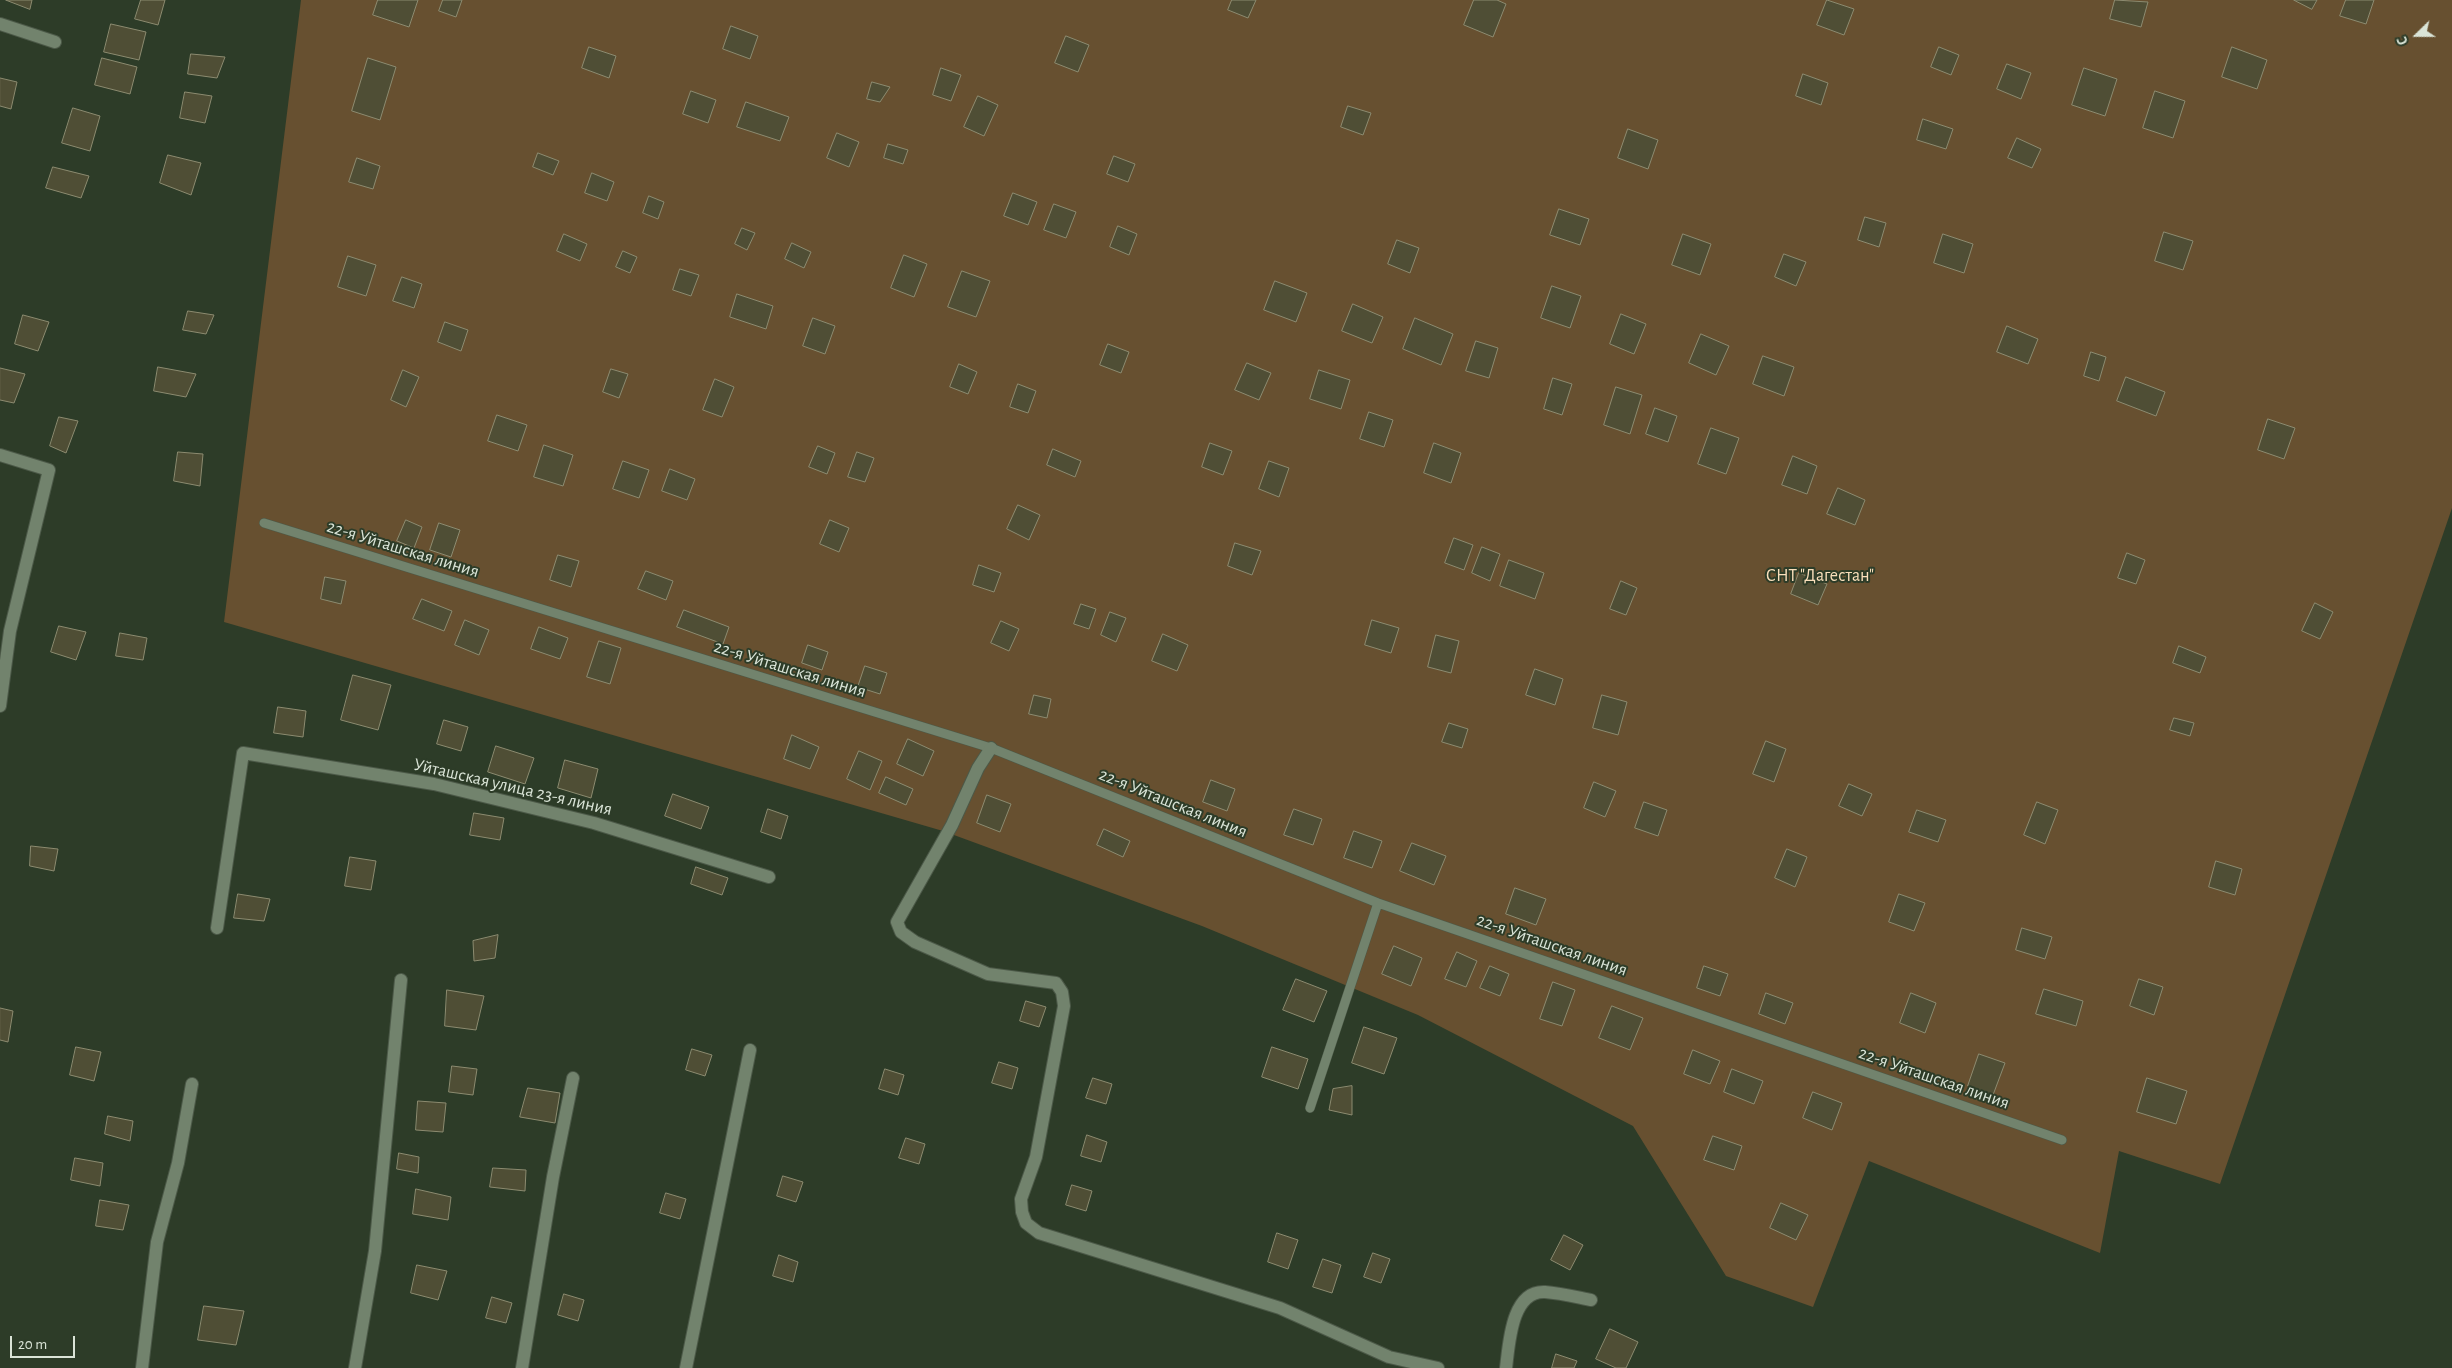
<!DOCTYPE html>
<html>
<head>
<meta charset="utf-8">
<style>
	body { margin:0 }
	#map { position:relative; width:2452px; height:1368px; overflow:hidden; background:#2d3c28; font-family:"Alegreya Sans",sans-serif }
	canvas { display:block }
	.north { position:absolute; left:2392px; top:10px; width:50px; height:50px; -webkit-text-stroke:4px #2d3c28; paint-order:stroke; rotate:248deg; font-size:14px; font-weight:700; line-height:20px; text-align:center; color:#dae4d7 }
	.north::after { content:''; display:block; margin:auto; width:18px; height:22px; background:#dae4d7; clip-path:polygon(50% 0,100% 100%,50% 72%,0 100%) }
	.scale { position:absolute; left:10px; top:1336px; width:65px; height:22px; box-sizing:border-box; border:2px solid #dae4d7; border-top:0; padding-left:6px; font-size:15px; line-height:18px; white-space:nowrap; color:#dae4d7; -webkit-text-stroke:4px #2d3c28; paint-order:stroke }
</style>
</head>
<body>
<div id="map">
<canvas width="2452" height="1368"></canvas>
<div class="north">С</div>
<div class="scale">20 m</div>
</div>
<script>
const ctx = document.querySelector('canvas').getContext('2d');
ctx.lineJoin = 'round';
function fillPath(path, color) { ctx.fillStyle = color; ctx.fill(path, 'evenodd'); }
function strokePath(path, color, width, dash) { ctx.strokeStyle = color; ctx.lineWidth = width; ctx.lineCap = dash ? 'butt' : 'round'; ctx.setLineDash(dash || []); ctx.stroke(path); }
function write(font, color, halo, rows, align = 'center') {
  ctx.font = font + ' "Alegreya Sans",sans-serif'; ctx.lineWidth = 4; ctx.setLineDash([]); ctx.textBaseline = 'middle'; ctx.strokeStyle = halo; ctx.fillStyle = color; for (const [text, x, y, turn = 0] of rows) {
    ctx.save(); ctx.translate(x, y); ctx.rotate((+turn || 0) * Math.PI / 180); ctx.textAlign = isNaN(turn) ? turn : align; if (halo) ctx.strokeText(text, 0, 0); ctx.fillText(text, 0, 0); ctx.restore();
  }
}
fillPath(new Path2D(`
	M 301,0 L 2452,0 L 2452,508 L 2220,1184 L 2119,1151 L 2100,1253 L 1869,1161 L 1813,1307 L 1726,1276 L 1633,1126 L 1418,1015 L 1202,926 L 943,831 L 224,622 Z`), '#675030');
const building = new Path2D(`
	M 6,0 L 32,0 L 30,9 Z
	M 141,0 L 165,0 L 158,25 L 135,19 Z
	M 378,0 L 418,0 L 409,27 L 373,15 Z
	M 443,0 L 462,0 L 456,17 L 439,11 Z
	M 1232,0 L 1256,0 L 1248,18 L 1228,10 Z
	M 1474,0 L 1497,0 L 1506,4 L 1493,37 L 1464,25 Z
	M 1827,0 L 1854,9 L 1844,35 L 1817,25 Z
	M 2115,0 L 2148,2 L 2141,27 L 2110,19 Z
	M 2294,0 L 2317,0 L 2312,9 Z
	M 2346,0 L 2374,0 L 2366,24 L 2340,16 Z
	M 111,24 L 146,32 L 139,60 L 104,52 Z
	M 731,26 L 758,36 L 750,59 L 723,49 Z
	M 1066,36 L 1089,45 L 1078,72 L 1055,63 Z
	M 589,47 L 616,56 L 609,78 L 582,68 Z
	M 1939,47 L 1959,55 L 1951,75 L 1931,67 Z
	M 2232,47 L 2267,60 L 2257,89 L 2222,77 Z
	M 191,54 L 225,57 L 217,78 L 188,74 Z
	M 102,58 L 137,67 L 130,94 L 95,85 Z
	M 368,58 L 396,67 L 380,120 L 352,111 Z
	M 2007,64 L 2031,73 L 2021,99 L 1997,89 Z
	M 941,68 L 961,75 L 951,101 L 933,95 Z
	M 2084,68 L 2117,79 L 2105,116 L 2072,105 Z
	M 1803,74 L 1828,83 L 1821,105 L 1796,96 Z
	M 0,78 L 17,82 L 11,109 L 0,106 Z
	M 872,82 L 890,87 L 880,102 L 867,99 Z
	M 691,91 L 716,100 L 708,123 L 683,114 Z
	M 2155,91 L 2185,101 L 2173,138 L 2143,128 Z
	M 185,92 L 212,96 L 205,123 L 180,118 Z
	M 978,96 L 998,105 L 984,136 L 964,127 Z
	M 746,102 L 789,117 L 780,141 L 737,127 Z
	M 1348,106 L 1371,113 L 1363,135 L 1341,127 Z
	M 73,108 L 100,116 L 90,151 L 62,143 Z
	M 1923,119 L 1953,129 L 1946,149 L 1917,140 Z
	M 1628,129 L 1658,140 L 1648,169 L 1618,158 Z
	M 837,133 L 859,142 L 849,167 L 827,158 Z
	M 2017,138 L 2041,149 L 2032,168 L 2008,158 Z
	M 888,144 L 908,150 L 903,164 L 884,158 Z
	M 538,153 L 559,161 L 553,175 L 533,167 Z
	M 168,155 L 201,163 L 191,195 L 160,183 Z
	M 1114,156 L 1135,164 L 1128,182 L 1107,174 Z
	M 357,158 L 380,166 L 373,189 L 349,182 Z
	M 53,167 L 89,176 L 81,198 L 46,188 Z
	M 592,173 L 614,182 L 607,201 L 585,193 Z
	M 1013,193 L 1037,202 L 1028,225 L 1004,216 Z
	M 649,196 L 664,202 L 658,219 L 643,213 Z
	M 1054,204 L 1076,212 L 1066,238 L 1044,230 Z
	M 1559,209 L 1589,219 L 1580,245 L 1550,235 Z
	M 1865,217 L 1886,223 L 1879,247 L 1858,240 Z
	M 1118,226 L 1137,234 L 1129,255 L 1110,247 Z
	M 742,228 L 755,233 L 747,250 L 735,244 Z
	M 2164,232 L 2193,241 L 2183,270 L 2155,261 Z
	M 564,234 L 587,244 L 580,261 L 557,251 Z
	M 1683,234 L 1711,244 L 1700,275 L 1672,265 Z
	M 1943,234 L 1973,244 L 1964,273 L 1934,263 Z
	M 1397,240 L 1419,248 L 1410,273 L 1388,264 Z
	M 792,243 L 811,252 L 804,268 L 785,259 Z
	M 623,251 L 637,257 L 630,273 L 616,267 Z
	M 1784,254 L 1806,262 L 1796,286 L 1775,277 Z
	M 904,255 L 927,264 L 914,297 L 891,288 Z
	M 348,256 L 376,265 L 366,296 L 338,287 Z
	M 680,269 L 699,275 L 691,296 L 673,290 Z
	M 962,271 L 990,281 L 976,317 L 948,307 Z
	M 402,277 L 422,284 L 414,308 L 393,301 Z
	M 1275,281 L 1307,293 L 1296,322 L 1264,310 Z
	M 1552,286 L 1581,296 L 1570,328 L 1541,318 Z
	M 737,294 L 773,306 L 766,329 L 730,317 Z
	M 1353,304 L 1383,317 L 1372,343 L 1342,331 Z
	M 188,311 L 214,315 L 206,334 L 183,330 Z
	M 1621,314 L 1646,324 L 1634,354 L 1610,344 Z
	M 23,315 L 49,322 L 38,351 L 15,344 Z
	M 813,318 L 835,326 L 825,354 L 803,346 Z
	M 1415,318 L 1453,334 L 1441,365 L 1403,349 Z
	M 445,322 L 468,330 L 461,351 L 438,342 Z
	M 2007,326 L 2038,339 L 2028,364 L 1997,352 Z
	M 1701,334 L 1729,346 L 1716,375 L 1689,363 Z
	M 1476,341 L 1498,348 L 1489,378 L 1466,371 Z
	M 1108,344 L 1129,352 L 1121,373 L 1100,365 Z
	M 2091,352 L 2106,357 L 2099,381 L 2084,376 Z
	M 1763,356 L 1794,367 L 1784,396 L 1753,384 Z
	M 1247,363 L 1271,373 L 1259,400 L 1235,390 Z
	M 959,364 L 977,372 L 968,394 L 950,387 Z
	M 158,367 L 196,374 L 186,397 L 154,391 Z
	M 0,368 L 25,374 L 14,403 L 0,400 Z
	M 611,369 L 628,374 L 619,398 L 603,392 Z
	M 403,370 L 419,377 L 406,407 L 391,400 Z
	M 1319,370 L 1350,380 L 1341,409 L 1310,399 Z
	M 2126,377 L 2165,392 L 2156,416 L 2117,401 Z
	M 1553,378 L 1572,384 L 1562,415 L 1544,409 Z
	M 715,379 L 734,387 L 722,417 L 703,410 Z
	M 1018,384 L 1036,391 L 1028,413 L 1010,407 Z
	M 1616,387 L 1642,395 L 1630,434 L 1604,425 Z
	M 1655,408 L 1677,416 L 1668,442 L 1646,434 Z
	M 1369,412 L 1393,420 L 1384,447 L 1360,439 Z
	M 497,415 L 527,425 L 518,451 L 488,441 Z
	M 59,417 L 78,421 L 66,453 L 50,446 Z
	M 2268,419 L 2295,428 L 2284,459 L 2258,450 Z
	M 1711,428 L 1739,438 L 1726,474 L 1698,464 Z
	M 1210,443 L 1232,451 L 1223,475 L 1202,467 Z
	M 1434,443 L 1461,453 L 1451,483 L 1424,473 Z
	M 544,445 L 573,455 L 563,486 L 534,477 Z
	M 818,446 L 835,453 L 827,474 L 809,467 Z
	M 1053,449 L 1081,461 L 1075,477 L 1047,465 Z
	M 178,452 L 203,454 L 200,486 L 174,481 Z
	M 857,452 L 874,458 L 865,482 L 848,477 Z
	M 1793,456 L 1817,466 L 1807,494 L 1782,485 Z
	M 623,461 L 649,470 L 639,498 L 613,489 Z
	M 1269,461 L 1289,468 L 1279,497 L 1259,489 Z
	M 670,469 L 695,479 L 687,500 L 662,491 Z
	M 1838,488 L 1865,500 L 1855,525 L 1827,514 Z
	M 1018,505 L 1040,515 L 1029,540 L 1007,529 Z
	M 406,520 L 422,527 L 414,548 L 397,541 Z
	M 830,520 L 849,528 L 839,552 L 820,544 Z
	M 439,523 L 460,530 L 451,557 L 430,550 Z
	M 1454,538 L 1473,545 L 1464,570 L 1445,563 Z
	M 1235,543 L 1261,551 L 1252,575 L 1228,566 Z
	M 1482,547 L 1500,554 L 1490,581 L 1472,573 Z
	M 2127,553 L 2145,560 L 2136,584 L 2118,578 Z
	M 558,555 L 579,561 L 571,587 L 550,580 Z
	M 1509,560 L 1544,573 L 1535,599 L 1500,586 Z
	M 979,565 L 1001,573 L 994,592 L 973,585 Z
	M 646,571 L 673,581 L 666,600 L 638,589 Z
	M 1799,573 L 1827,584 L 1818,605 L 1791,594 Z
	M 325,577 L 346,581 L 341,604 L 321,599 Z
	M 1621,581 L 1637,588 L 1626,615 L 1610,609 Z
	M 422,599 L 452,611 L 444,631 L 413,619 Z
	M 2315,603 L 2333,612 L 2320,639 L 2302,631 Z
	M 1081,604 L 1096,609 L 1089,629 L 1074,624 Z
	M 684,610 L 729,627 L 723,644 L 677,627 Z
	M 1110,612 L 1126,618 L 1116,642 L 1101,635 Z
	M 465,620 L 489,630 L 479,655 L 455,645 Z
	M 1372,620 L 1399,628 L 1391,653 L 1365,645 Z
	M 1001,621 L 1019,629 L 1009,651 L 991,643 Z
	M 59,626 L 86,632 L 76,660 L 51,652 Z
	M 539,627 L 568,638 L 560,659 L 531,649 Z
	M 120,633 L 147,638 L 143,660 L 116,656 Z
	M 1163,634 L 1188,645 L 1177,671 L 1152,661 Z
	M 1436,635 L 1459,641 L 1451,673 L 1428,667 Z
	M 599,641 L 621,648 L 610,684 L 587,677 Z
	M 808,645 L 828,652 L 822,670 L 802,663 Z
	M 2179,646 L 2206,657 L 2200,673 L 2173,663 Z
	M 865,666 L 887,673 L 880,694 L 858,687 Z
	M 1535,669 L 1563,679 L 1555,705 L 1526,695 Z
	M 353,675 L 391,685 L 378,730 L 341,720 Z
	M 1034,695 L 1051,699 L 1047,718 L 1029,714 Z
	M 1602,695 L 1627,702 L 1618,735 L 1593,728 Z
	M 278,707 L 306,711 L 303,737 L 274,733 Z
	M 2174,718 L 2194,723 L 2190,736 L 2170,730 Z
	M 444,720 L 468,727 L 461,751 L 437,744 Z
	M 1449,723 L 1468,729 L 1462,748 L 1442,742 Z
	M 792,735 L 819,747 L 810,769 L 784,759 Z
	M 908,739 L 934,751 L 923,776 L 897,764 Z
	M 1766,741 L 1786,749 L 1774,782 L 1753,774 Z
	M 496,746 L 534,758 L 525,784 L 488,772 Z
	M 859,751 L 882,761 L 870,790 L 847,779 Z
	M 565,760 L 598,769 L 591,798 L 558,788 Z
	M 886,777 L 913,789 L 906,805 L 879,793 Z
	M 1211,780 L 1235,789 L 1227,811 L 1203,802 Z
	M 1594,782 L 1616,791 L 1605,817 L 1584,808 Z
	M 1849,784 L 1872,794 L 1862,816 L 1839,806 Z
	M 673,794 L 709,807 L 701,829 L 665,816 Z
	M 987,795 L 1011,804 L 1000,832 L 977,823 Z
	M 1644,802 L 1667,810 L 1658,836 L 1635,828 Z
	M 2037,802 L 2058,810 L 2045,844 L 2024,835 Z
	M 768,809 L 788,816 L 781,839 L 761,832 Z
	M 1294,809 L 1322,819 L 1313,845 L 1284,835 Z
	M 1917,810 L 1946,820 L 1938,842 L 1909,832 Z
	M 474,813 L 504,818 L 500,840 L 470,835 Z
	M 1104,829 L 1130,841 L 1123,857 L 1097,845 Z
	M 1354,831 L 1382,841 L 1372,868 L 1344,858 Z
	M 1412,843 L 1446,856 L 1434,885 L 1400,871 Z
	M 31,846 L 58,849 L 54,871 L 30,866 Z
	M 1787,849 L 1807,857 L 1795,887 L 1775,878 Z
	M 350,857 L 376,861 L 371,890 L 345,886 Z
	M 2216,861 L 2242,869 L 2235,895 L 2209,887 Z
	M 696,867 L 728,878 L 722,895 L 691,884 Z
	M 1515,888 L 1546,899 L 1536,925 L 1506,914 Z
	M 238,894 L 270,899 L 264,921 L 234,918 Z
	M 1899,894 L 1925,903 L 1914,931 L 1889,922 Z
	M 2022,928 L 2052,937 L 2045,959 L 2016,950 Z
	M 498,935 L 495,958 L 474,961 L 473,941 Z
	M 1394,946 L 1422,958 L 1411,986 L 1382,974 Z
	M 1457,952 L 1477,961 L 1466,987 L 1445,979 Z
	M 1490,966 L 1509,974 L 1500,996 L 1480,988 Z
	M 1704,966 L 1728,974 L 1720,996 L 1697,988 Z
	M 1296,979 L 1327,991 L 1314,1022 L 1283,1010 Z
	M 2139,979 L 2163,987 L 2154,1015 L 2130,1006 Z
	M 1553,982 L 1575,990 L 1562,1026 L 1540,1019 Z
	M 2044,989 L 2083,1001 L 2076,1026 L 2036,1014 Z
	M 447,990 L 484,996 L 476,1030 L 445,1026 Z
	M 1766,993 L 1793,1003 L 1785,1024 L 1759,1014 Z
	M 1911,993 L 1936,1003 L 1925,1033 L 1900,1023 Z
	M 1026,1001 L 1046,1007 L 1039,1027 L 1020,1021 Z
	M 1612,1006 L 1643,1018 L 1630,1050 L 1599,1038 Z
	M 0,1008 L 13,1011 L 8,1042 L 0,1040 Z
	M 1364,1027 L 1397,1038 L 1384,1074 L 1352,1063 Z
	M 76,1047 L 101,1052 L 94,1081 L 70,1075 Z
	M 1272,1047 L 1308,1059 L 1298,1089 L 1262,1077 Z
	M 692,1049 L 712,1055 L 705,1076 L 686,1070 Z
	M 1693,1050 L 1720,1061 L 1710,1084 L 1684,1074 Z
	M 1979,1054 L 2005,1063 L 1993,1095 L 1968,1086 Z
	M 999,1062 L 1018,1068 L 1012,1089 L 992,1083 Z
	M 452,1066 L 477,1069 L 473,1095 L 449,1092 Z
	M 885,1069 L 904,1075 L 898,1095 L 879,1089 Z
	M 1732,1069 L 1763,1081 L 1754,1104 L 1724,1092 Z
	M 1093,1078 L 1112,1084 L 1106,1104 L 1086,1098 Z
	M 2147,1078 L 2187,1091 L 2176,1124 L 2137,1112 Z
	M 1352,1086 L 1352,1115 L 1329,1110 L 1333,1089 Z
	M 528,1088 L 560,1093 L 555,1123 L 520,1117 Z
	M 1813,1092 L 1842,1103 L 1832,1130 L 1803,1118 Z
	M 418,1101 L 446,1103 L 443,1132 L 416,1130 Z
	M 108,1116 L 133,1121 L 130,1141 L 105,1134 Z
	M 1087,1135 L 1107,1142 L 1101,1162 L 1081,1156 Z
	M 1713,1136 L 1742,1146 L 1734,1170 L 1704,1160 Z
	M 906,1138 L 925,1144 L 919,1164 L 899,1158 Z
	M 399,1153 L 419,1157 L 418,1173 L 397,1169 Z
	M 75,1158 L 103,1163 L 100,1186 L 71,1180 Z
	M 493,1168 L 526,1170 L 525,1191 L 490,1187 Z
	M 783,1176 L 803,1182 L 796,1202 L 777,1196 Z
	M 1072,1185 L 1092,1191 L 1086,1211 L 1066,1205 Z
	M 416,1189 L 451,1197 L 448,1220 L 413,1214 Z
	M 666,1193 L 686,1199 L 680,1219 L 660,1213 Z
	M 100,1200 L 129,1205 L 123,1230 L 96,1226 Z
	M 1781,1203 L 1808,1215 L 1796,1240 L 1770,1228 Z
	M 1277,1233 L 1298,1240 L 1288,1269 L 1268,1262 Z
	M 1564,1235 L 1583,1245 L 1570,1270 L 1551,1260 Z
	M 1373,1253 L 1390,1259 L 1381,1283 L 1364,1277 Z
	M 779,1255 L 798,1262 L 793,1282 L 773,1276 Z
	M 1323,1259 L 1341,1265 L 1332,1293 L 1313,1287 Z
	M 417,1265 L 447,1271 L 438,1300 L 411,1293 Z
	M 564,1294 L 584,1300 L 578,1321 L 558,1315 Z
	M 492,1297 L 512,1303 L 506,1323 L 486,1318 Z
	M 204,1306 L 244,1311 L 236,1345 L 198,1340 Z
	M 1610,1329 L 1638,1342 L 1626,1368 L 1616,1368 L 1596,1359 Z
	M 1556,1354 L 1577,1361 L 1574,1368 L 1552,1368 Z`);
fillPath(building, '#4f4e35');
strokePath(building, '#8c8b70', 1);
const service = new Path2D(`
	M 264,523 L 991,748 L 1378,903 L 2062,1140
	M 1310,1108 L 1378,903`);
const minor = new Path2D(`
	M 0,24 L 55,42
	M 0,455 L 49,470 L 10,631 L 0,706
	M 991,748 L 978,768 L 952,825 L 897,922 L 901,932 L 915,942 L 988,974 L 1056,983 L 1062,992 L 1064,1006 L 1036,1157 L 1021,1199 L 1022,1212 L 1026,1223 L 1039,1233 L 1280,1308 L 1389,1357 L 1438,1368
	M 217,928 L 243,753 L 434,784 L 594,823 L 769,877
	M 142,1368 L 157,1242 L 178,1163 L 192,1084
	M 355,1368 L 375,1251 L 401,980
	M 522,1368 L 553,1177 L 573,1078
	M 686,1368 L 750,1050
	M 1506,1368 C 1509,1345 1511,1290 1545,1292 C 1560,1293 1576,1297 1591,1300`);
strokePath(service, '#4c5948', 10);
strokePath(minor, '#4c5948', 14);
strokePath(service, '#72836d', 9);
strokePath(minor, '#72836d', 12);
write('18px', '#dae4d7', '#2d3c28', [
	["22-я Уйташская линия",403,549,17],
	["22-я Уйташская линия",790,669,17],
	["Уйташская улица 23-я линия",513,787,13],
	["22-я Уйташская линия",1173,803,22],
	["22-я Уйташская линия",1552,945,19],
	["22-я Уйташская линия",1934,1078,19]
]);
write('18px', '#fadfbb', '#2d3c28', [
	["СНТ \"Дагестан\"",1820,576]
]);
</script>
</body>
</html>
